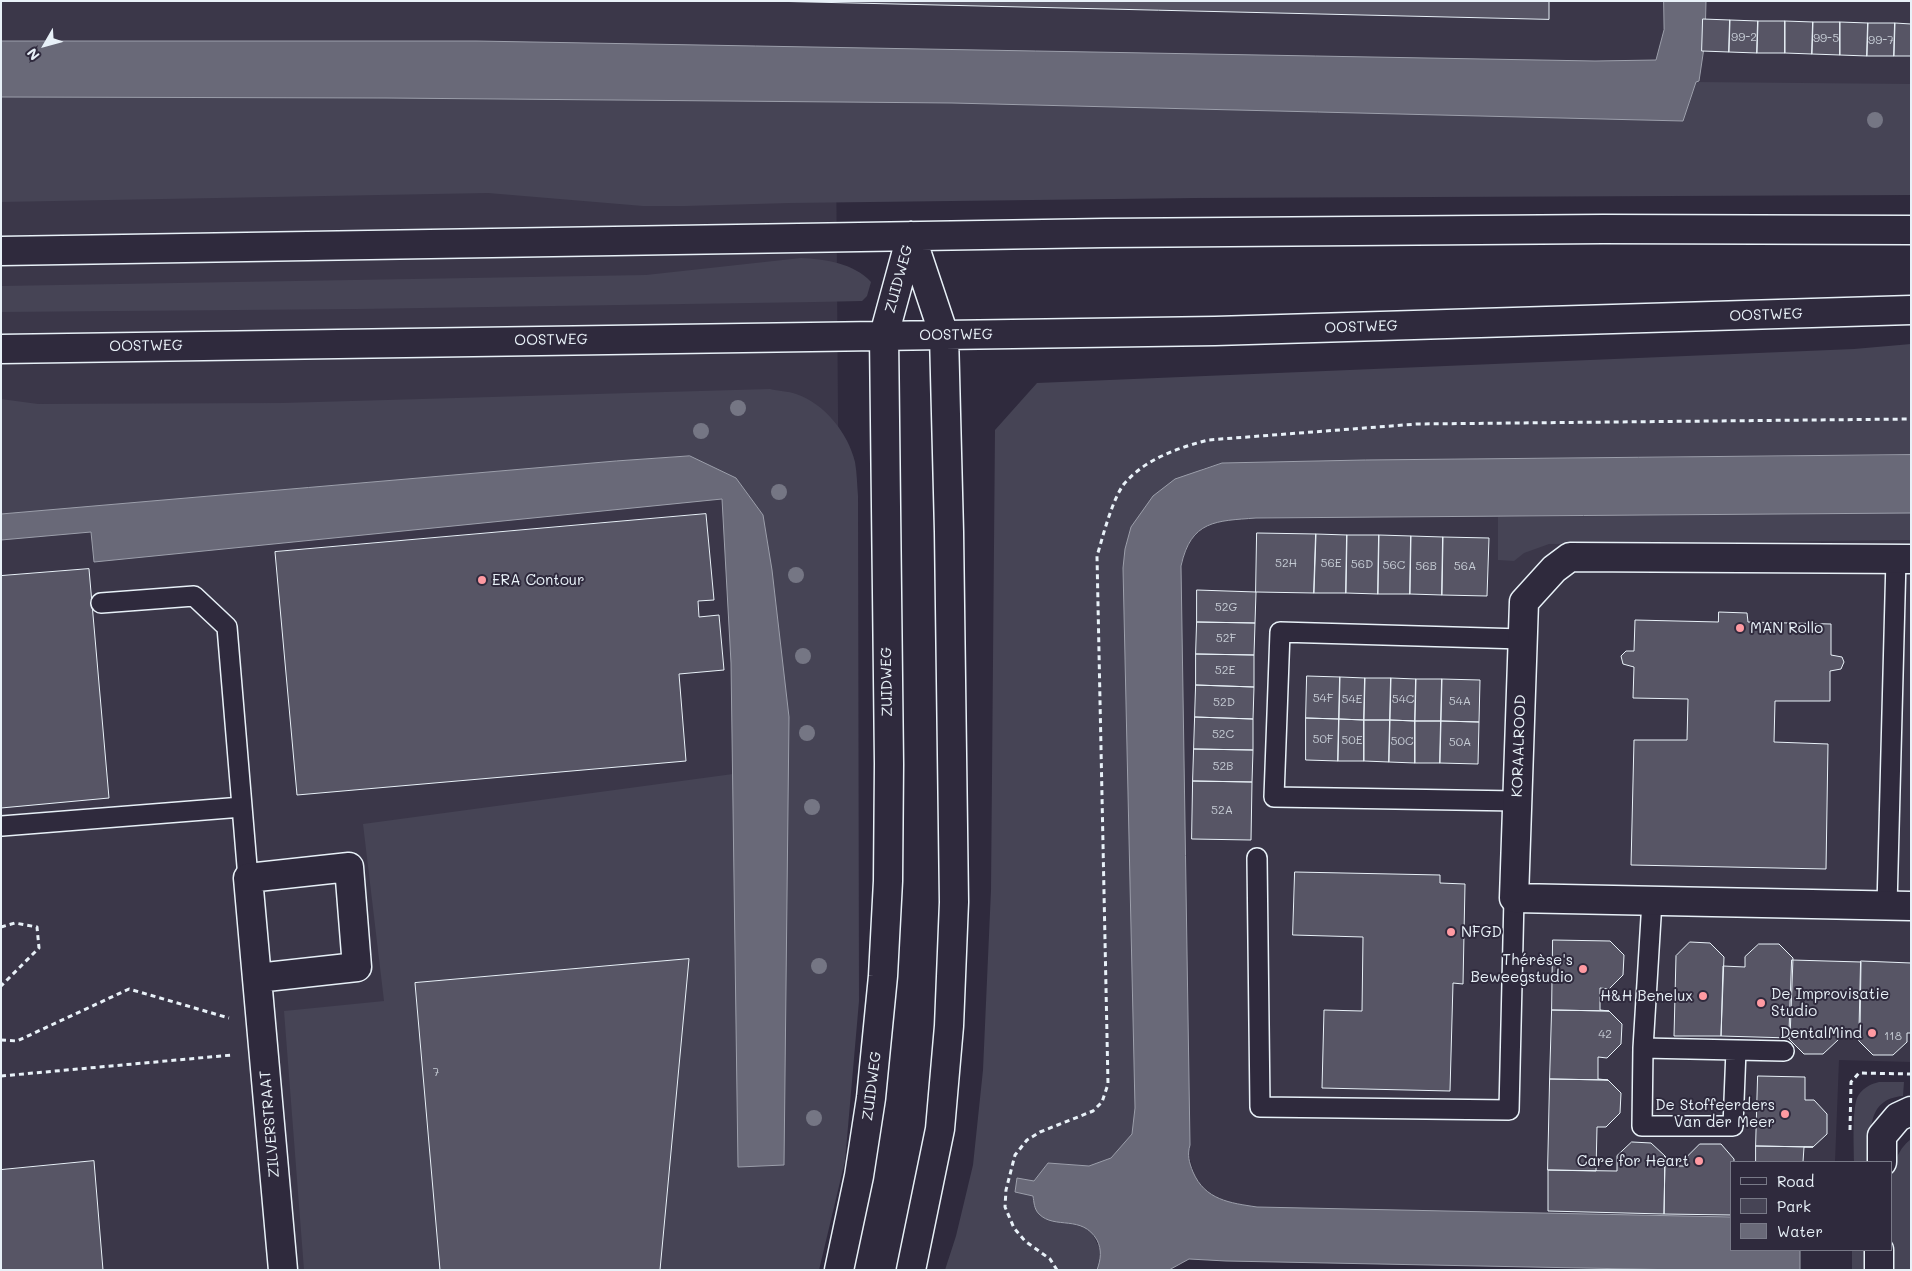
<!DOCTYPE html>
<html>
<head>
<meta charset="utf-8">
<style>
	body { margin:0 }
	#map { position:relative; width:1912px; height:1271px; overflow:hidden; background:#2f2a3d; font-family:Mali,sans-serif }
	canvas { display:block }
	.frame { position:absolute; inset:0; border:2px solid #e8f1f8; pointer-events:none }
	.legend { position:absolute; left:1730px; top:1161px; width:162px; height:90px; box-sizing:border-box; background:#2f2a3d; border:1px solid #797a88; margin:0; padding:6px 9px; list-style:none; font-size:15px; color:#e8f1f8 }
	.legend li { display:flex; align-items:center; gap:10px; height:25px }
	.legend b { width:25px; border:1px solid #797a88 }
	.north { position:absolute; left:20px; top:20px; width:50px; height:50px; -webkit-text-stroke:4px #2f2a3d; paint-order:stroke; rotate:232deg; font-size:14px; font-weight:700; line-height:20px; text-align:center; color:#e8f1f8 }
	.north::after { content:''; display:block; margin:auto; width:18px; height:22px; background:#e8f1f8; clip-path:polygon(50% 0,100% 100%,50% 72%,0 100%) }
</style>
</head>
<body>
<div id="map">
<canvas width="1912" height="1271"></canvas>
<div class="frame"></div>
<ul class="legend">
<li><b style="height:6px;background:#2f2a3d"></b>Road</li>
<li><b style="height:14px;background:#464455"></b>Park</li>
<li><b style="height:14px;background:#696978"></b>Water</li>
</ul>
<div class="north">N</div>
</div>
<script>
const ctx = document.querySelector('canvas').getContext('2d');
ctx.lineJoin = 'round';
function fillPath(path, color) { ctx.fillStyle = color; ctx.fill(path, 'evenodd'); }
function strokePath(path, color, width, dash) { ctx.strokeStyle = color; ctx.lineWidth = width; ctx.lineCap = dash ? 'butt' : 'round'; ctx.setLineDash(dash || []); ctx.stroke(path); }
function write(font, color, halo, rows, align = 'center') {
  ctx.font = font + ' Mali,sans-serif'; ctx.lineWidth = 4; ctx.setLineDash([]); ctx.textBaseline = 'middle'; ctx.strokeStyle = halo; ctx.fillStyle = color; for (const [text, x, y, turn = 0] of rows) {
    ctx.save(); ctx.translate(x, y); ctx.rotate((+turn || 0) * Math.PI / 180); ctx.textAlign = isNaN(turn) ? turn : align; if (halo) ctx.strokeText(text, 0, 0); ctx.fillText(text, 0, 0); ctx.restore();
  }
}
fillPath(new Path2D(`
	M 1,1 L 1911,1 L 1911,181 L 836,141 L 842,959 L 761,1270 L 1,1270 Z
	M 1911,513 L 1911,1062 L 1839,1060 L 1835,1162 L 1731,1162 L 1731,1224 L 1257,1207 L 1227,1202 L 1213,1197 L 1205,1190 L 1196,1179 L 1188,1153 L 1190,1145 L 1181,566 L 1184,550 L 1193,535 L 1205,526 L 1222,520 L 1256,518 Z`), '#3b3749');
fillPath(new Path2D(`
	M 1696,82 L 1911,84 L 1911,195 L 1196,198 L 790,203 L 685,206 L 643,206 L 488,193 L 1,202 L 1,97 L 386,98 L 952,103 L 1682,121 Z
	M 801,258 C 824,259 854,263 871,282 L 867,296 L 862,301 L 816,302 L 358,309 L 1,312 L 1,286 L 646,275 Z
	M 1911,344 L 1911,455 L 1365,460 L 1222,463 L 1202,469 L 1131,527 L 1125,549 L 1123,568 L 1135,1108 L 1132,1134 L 1111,1158 L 1090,1166 L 1048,1163 L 1034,1182 L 1016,1192 L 1033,1196 L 1034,1202 L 1048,1219 L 1084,1226 L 1092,1233 L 1100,1249 L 1101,1259 L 1097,1270 L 945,1270 L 956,1236 L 973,1165 L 983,1070 L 991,890 L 995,430 L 1037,383 L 1854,349 Z
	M 770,389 C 778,391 788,391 796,394 C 825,404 848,433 855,462 C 857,473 857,485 858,496 L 859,1001 L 845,1161 L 819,1270 L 304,1270 L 284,1011 L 384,1001 L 363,824 L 733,774 L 738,1166 L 784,1164 L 789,717 L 772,570 L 763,515 L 736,478 L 690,456 L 616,461 L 1,514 L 1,399 L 38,404 L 282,403 Z
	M 1911,513 L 1911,540 L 1549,544 L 1524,553 L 1514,561 L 1498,560 L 1498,517 Z
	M 1879,1082 L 1904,1082 L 1903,1096 C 1865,1099 1871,1134 1870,1162 L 1854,1162 C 1854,1146 1852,1112 1857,1098 C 1861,1089 1870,1084 1879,1082 Z
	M 1911,1139 L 1911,1270 L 1887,1270 C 1889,1262 1891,1254 1891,1247 C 1891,1214 1882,1161 1911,1139 Z
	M 1852,1250 L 1869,1250 L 1868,1270 L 1852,1270 Z`), '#464455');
const water = new Path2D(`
	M 1664,1 L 1706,1 L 1705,41 L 1699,81 L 1696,82 L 1683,121 L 952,103 L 386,98 L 1,97 L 1,41 L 476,41 L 1595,61 L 1656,60 L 1664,30 Z
	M 1911,455 L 1911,513 L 1256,518 C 1216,521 1191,520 1181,566 L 1190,1145 C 1187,1155 1189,1162 1193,1172 C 1205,1200 1230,1203 1257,1207 L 1731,1217 L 1731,1250 L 1800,1250 L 1800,1270 L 1683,1270 L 1226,1261 L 1189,1259 L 1169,1270 L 1097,1270 C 1101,1259 1102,1250 1097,1240 C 1082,1214 1055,1230 1039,1214 C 1034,1209 1034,1202 1033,1196 L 1015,1192 L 1017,1178 L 1034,1181 L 1048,1163 L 1089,1166 L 1111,1158 L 1132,1134 L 1135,1108 L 1123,568 L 1125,549 L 1131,527 L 1153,496 L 1175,479 L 1222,463 L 1365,460 Z
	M 690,456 L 736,478 L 763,515 L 772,570 L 789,717 L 784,1165 L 738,1167 L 731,663 L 722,499 L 94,562 L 91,532 L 1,540 L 1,514 L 616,461 Z`);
fillPath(water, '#696978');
strokePath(water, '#9c9fab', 1);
const building = new Path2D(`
	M 768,1 L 1549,1 L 1549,19 Z
	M 1703,19 L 1730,20 L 1729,52 L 1702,51 Z
	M 1730,20 L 1758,21 L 1757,53 L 1729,52 Z
	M 1758,21 L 1785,21 L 1785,53 L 1757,53 Z
	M 1785,21 L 1813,22 L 1812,54 L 1785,53 Z
	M 1813,22 L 1840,22 L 1840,55 L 1812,54 Z
	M 1840,22 L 1868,23 L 1867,56 L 1840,55 Z
	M 1868,23 L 1895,23 L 1894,56 L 1867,56 Z
	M 1895,23 L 1911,24 L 1911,56 L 1894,56 Z
	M 706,514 L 714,600 L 698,601 L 699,617 L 719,615 L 724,670 L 679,674 L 686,761 L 297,795 L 275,552 Z
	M 1257,533 L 1316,534 L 1314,593 L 1256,592 Z
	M 1316,534 L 1347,535 L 1346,593 L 1314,593 Z
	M 1347,535 L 1379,535 L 1378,594 L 1346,593 Z
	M 1379,535 L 1411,536 L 1410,594 L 1378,594 Z
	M 1411,536 L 1443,537 L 1442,595 L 1410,594 Z
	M 1443,537 L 1489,538 L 1487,596 L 1442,595 Z
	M 89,569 L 109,798 L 1,808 L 1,576 Z
	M 1197,590 L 1256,592 L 1255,623 L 1197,622 Z
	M 1719,612 L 1747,613 L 1748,622 L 1831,624 L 1831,655 L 1842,657 L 1844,662 L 1841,669 L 1830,671 L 1830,701 L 1775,701 L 1774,742 L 1828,744 L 1826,869 L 1631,865 L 1634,740 L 1687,740 L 1688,699 L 1633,698 L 1634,667 L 1623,664 L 1621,656 L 1626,651 L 1634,651 L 1635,620 L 1718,622 Z
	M 1197,622 L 1255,623 L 1254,655 L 1196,654 Z
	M 1196,654 L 1254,655 L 1254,687 L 1196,685 Z
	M 1307,676 L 1340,677 L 1339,719 L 1306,718 Z
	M 1340,677 L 1365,678 L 1364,720 L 1339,719 Z
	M 1365,678 L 1391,678 L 1390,720 L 1364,720 Z
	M 1391,678 L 1416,679 L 1415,721 L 1390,720 Z
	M 1416,679 L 1442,679 L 1441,721 L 1415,721 Z
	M 1442,679 L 1480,680 L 1479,722 L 1441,721 Z
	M 1196,685 L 1254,687 L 1253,719 L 1195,717 Z
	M 1195,717 L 1253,719 L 1253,750 L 1194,749 Z
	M 1306,718 L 1339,719 L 1338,761 L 1306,760 Z
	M 1339,719 L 1364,720 L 1364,761 L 1338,761 Z
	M 1364,720 L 1390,720 L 1389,762 L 1364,761 Z
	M 1390,720 L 1415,721 L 1415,763 L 1389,762 Z
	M 1415,721 L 1441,721 L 1440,763 L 1415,763 Z
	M 1441,721 L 1479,722 L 1478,764 L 1440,763 Z
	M 1194,749 L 1253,750 L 1252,782 L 1193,781 Z
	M 1193,781 L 1252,782 L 1251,840 L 1192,839 Z
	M 1295,872 L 1440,875 L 1440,883 L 1465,884 L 1463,984 L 1453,983 L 1450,1091 L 1322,1088 L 1324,1010 L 1362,1011 L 1363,937 L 1293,935 Z
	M 1553,940 L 1610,941 L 1624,955 L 1623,975 L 1609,989 L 1600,988 L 1600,1010 L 1609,1011 L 1552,1010 Z
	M 1690,942 L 1710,943 L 1724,957 L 1721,1036 L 1674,1036 L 1676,956 Z
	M 1759,944 L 1779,944 L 1793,958 L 1790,1038 L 1721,1036 L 1723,966 L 1745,967 L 1745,957 Z
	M 689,959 L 660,1270 L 440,1270 L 415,983 Z
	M 1792,960 L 1861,962 L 1860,1032 L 1838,1031 L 1838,1040 L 1823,1054 L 1804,1054 L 1789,1039 Z
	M 1861,961 L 1911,963 L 1911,1033 L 1907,1033 L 1907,1042 L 1893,1055 L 1873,1055 L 1859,1041 Z
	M 1552,1010 L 1609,1011 L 1622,1024 L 1621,1044 L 1607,1058 L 1598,1057 L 1598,1079 L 1608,1080 L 1550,1079 Z
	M 1758,1076 L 1805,1077 L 1805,1100 L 1814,1100 L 1827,1114 L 1827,1134 L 1813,1147 L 1756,1146 Z
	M 1550,1079 L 1608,1080 L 1621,1093 L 1620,1113 L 1606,1127 L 1597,1127 L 1596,1171 L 1548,1170 Z
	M 1632,1142 L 1651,1143 L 1665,1156 L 1664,1214 L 1548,1211 L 1548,1170 L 1617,1171 L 1617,1156 Z
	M 1700,1144 L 1721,1144 L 1734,1159 L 1734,1162 L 1731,1162 L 1731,1215 L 1664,1214 L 1665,1156 L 1665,1166 L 1686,1166 L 1686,1158 Z
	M 1756,1146 L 1813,1147 L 1804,1147 L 1803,1162 L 1756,1162 Z
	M 94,1161 L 103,1270 L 1,1270 L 1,1170 Z`);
fillPath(building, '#575565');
strokePath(building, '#e8f1f8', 1);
const lane = new Path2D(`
	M 101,603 L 194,596 L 227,627 L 248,878
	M 1517,801 L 1274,797 L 1280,632 L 1522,639
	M 2,826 L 242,807
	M 1257,858 L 1260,1107 L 1509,1110 L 1514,898
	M 1652,901 L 1643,1048 L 1642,1126 L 1733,1126 L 1736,1050
	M 1887,906 L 1896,559
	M 1643,1048 L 1784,1051`);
const street = new Path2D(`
	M 1911,559 L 1570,557 L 1554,569 L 1524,602 L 1514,898 L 1911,906
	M 257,978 L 357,967 L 349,867 L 248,878 L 283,1270`);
const secondary = new Path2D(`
	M 1882,1162 L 1882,1136 L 1898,1117 L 1911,1111
	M 1879,1270 L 1879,1250`);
const primary = new Path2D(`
	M 911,236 L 944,335 L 949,532 L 954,902 L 949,1026 L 940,1129 L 911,1270
	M 1,251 L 1105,233 L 1603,229 L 1911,230
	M 1,349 L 1215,331 L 1911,310
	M 839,1270 L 859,1176 L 871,1098 L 883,976 L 888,881 L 889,764 L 884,335 L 911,236`);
strokePath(lane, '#e8f1f8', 22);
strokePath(street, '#e8f1f8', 31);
strokePath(secondary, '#e8f1f8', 31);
strokePath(primary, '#e8f1f8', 31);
strokePath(new Path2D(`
	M 1,927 L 15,923 L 37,927 L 39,948 L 1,986
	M 1,1040 L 17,1041 L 129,989 L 229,1018
	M 1,1076 L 232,1055
	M 1850,1130 L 1851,1082 L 1859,1073 L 1911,1074
	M 1057,1270 L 1050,1259 L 1025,1241 L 1014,1228 L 1005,1207 L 1006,1190 L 1015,1155 L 1027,1140 L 1040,1132 L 1093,1111 L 1102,1102 L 1108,1084 L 1097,556 C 1103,536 1112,500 1124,484 C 1145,459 1178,448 1208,440 L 1417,424 L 1911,419`), '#e8f1f8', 3, [5, 4]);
strokePath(lane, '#2f2a3d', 19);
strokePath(street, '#2f2a3d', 28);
strokePath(secondary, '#2f2a3d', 28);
strokePath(primary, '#2f2a3d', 28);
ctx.fillStyle = '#757684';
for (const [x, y] of [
	[1875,120],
	[738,408],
	[701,431],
	[779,492],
	[796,575],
	[803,656],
	[807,733],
	[812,807],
	[819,966],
	[814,1118]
]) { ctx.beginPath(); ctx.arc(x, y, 8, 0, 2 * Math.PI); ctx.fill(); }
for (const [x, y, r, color] of [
	[482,580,5,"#ff9aa2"],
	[1740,628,5,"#ff9aa2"],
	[1451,932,5,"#ff9aa2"],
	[1583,969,5,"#ff9aa2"],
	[1703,996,5,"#ff9aa2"],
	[1761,1003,5,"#ff9aa2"],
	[1872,1033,5,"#ff9aa2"],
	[1785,1114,5,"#ff9aa2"],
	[1699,1161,5,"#ff9aa2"]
]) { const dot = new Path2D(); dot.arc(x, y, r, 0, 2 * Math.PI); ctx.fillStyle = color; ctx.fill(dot); strokePath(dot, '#2f2a3d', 2); }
write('12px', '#c4cad3', null, [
	["99-2",1744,37],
	["99-5",1826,38],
	["99-7",1881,40],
	["52H",1286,563],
	["56E",1331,563],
	["56D",1362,564],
	["56C",1394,565],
	["56B",1426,566],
	["56A",1465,566],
	["52G",1226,607],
	["52F",1226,638],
	["52E",1225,670],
	["54F",1323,698],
	["54E",1352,699],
	["54C",1403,699],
	["54A",1460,701],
	["52D",1224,702],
	["52C",1223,734],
	["50F",1323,739],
	["50E",1352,740],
	["50C",1402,741],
	["50A",1460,742],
	["52B",1223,766],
	["52A",1222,810],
	["42",1605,1034],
	["118",1893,1036],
	["7",436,1072]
]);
write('15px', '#e8f1f8', '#2f2a3d', [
	["ZUIDWEG",899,279,-75],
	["OOSTWEG",1766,315,-2],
	["OOSTWEG",1361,327,-2],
	["OOSTWEG",956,335,-1],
	["OOSTWEG",551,340,-1],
	["OOSTWEG",146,346,-1],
	["ZUIDWEG",887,682,-91],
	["KORAALROOD",1519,746,-88],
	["ZUIDWEG",872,1086,-83],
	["ZILVERSTRAAT",270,1124,-95]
]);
write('15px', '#e8f1f8', '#2f2a3d', [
	["ERA Contour",492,580,"left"],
	["MAN Rollo",1750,628,"left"],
	["NFGD",1461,932,"left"],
	["Thérèse's",1573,960],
	["Beweegstudio",1573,977],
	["De Improvisatie",1771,994,"left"],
	["Studio",1771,1011,"left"],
	["H&H Benelux",1693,996],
	["DentalMind",1862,1033],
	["De Stoffeerders",1775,1105],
	["Van der Meer",1775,1122],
	["Care for Heart",1689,1161]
], 'right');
</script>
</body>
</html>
